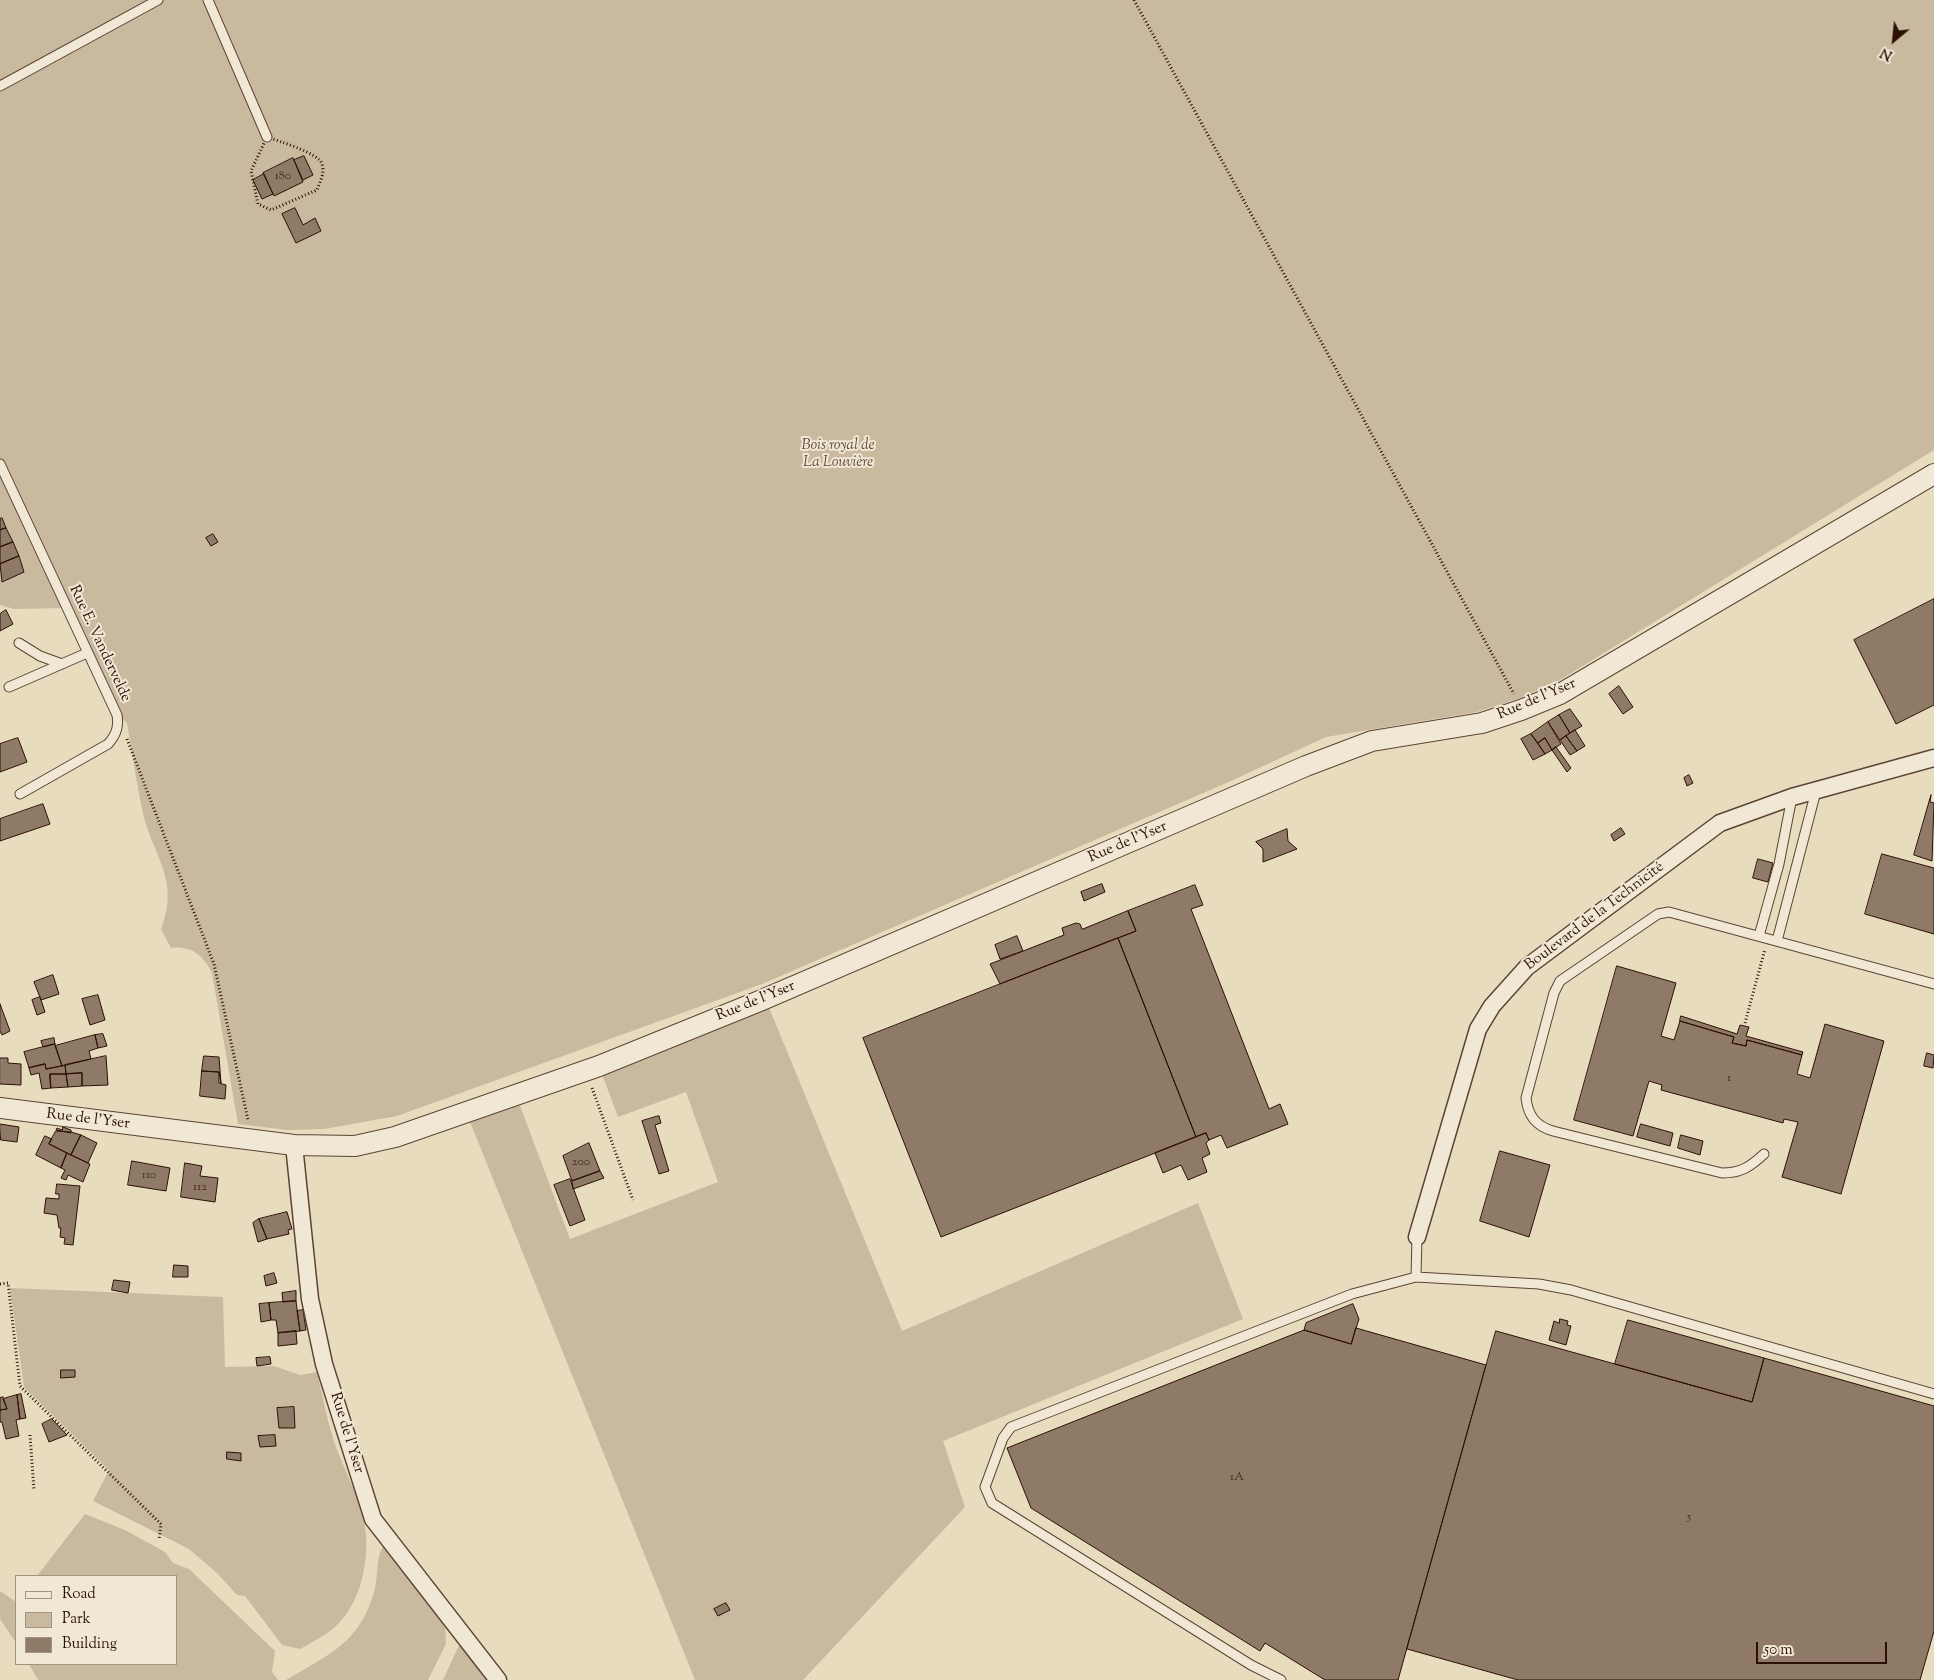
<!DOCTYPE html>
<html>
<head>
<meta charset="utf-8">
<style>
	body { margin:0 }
	#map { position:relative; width:1934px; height:1680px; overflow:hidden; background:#e8dcbf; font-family:"Sorts Mill Goudy",serif }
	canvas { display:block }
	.legend { position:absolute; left:15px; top:1575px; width:162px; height:90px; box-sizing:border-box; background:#f0e8d5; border:1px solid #a29282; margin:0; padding:6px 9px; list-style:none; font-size:15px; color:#2d1005 }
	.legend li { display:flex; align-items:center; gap:10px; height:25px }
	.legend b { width:25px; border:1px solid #a29282 }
	.north { position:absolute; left:1869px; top:15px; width:50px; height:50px; -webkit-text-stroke:4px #f0e8d5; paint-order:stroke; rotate:208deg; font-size:14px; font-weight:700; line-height:20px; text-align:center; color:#2d1005 }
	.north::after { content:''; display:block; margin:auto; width:18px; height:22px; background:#2d1005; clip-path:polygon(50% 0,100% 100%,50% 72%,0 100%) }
	.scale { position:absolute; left:1756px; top:1642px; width:131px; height:22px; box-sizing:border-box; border:2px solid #2d1005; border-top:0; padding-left:6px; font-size:15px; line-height:18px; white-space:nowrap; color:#2d1005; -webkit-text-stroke:4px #f0e8d5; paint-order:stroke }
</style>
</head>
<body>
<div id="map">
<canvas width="1934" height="1680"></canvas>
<ul class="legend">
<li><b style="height:6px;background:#f0e8d5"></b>Road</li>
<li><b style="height:14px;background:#c8b99f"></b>Park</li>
<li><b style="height:14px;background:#8e7a66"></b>Building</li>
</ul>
<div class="north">N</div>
<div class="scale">50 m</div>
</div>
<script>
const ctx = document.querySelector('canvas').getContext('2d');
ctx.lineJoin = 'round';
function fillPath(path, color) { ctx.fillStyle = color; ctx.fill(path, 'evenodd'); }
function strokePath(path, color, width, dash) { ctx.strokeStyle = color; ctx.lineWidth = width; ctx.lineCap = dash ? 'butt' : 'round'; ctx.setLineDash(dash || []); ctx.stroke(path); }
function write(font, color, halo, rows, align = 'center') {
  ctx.font = font + ' "Sorts Mill Goudy",serif'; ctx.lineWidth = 4; ctx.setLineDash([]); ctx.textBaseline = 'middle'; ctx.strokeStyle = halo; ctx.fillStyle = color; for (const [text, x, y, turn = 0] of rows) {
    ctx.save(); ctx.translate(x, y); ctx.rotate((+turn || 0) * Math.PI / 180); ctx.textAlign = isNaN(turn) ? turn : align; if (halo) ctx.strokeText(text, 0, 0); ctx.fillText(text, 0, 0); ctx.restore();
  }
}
fillPath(new Path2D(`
	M 0,0 L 1934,0 L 1934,450 L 1555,683 L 1517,699 L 1477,712 L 1326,737 L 1231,781 L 762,984 L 397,1116 L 324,1129 L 287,1130 L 238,1124 L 212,973 C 204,956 191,945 171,948 L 161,929 C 181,879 152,856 142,809 C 136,781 132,751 127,723 L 117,715 L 66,608 L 14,609 L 0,605 Z
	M 768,1005 L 902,1331 L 1198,1203 L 1243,1319 L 943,1441 L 965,1507 L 803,1680 L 695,1680 L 466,1112 L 516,1095 L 570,1239 L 718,1182 L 686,1092 L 618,1117 L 599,1066 Z
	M 10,1288 L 223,1297 L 225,1367 L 274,1366 L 300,1375 L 317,1372 C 323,1398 328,1425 337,1450 C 346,1473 359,1497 364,1521 C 371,1555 362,1603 335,1627 C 325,1636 312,1642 300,1649 L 282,1645 L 245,1596 L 237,1595 L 217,1573 L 189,1549 L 93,1501 L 109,1470 L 24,1387 Z
	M 85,1514 L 125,1530 L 165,1552 L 173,1563 L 189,1569 L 275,1651 L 272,1672 L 278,1680 L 38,1680 L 29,1664 L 176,1664 L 176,1576 L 37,1576 Z
	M 384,1544 L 445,1621 L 446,1644 L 428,1680 L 286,1680 C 329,1654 359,1644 374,1592 C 379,1575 375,1559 384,1544 Z
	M 0,1591 L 16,1602 L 16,1643 L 0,1619 Z
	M 461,1641 L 491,1680 L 443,1680 Z`), '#c8b99f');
const building = new Path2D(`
	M 304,156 L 313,175 L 303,180 L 294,160 Z
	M 293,158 L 303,182 L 274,196 L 263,173 Z
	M 264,174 L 273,194 L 262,199 L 253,180 Z
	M 295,208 L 303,225 L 315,218 L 321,231 L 296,243 L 282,214 Z
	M 2,518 L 6,528 L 0,530 L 0,519 Z
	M 6,528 L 13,542 L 0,547 L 0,530 Z
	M 213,534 L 218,542 L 211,546 L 206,538 Z
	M 13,542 L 19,556 L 0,564 L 0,547 Z
	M 19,556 L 24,572 L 2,582 L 0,564 Z
	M 1934,599 L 1934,705 L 1896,724 L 1854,640 Z
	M 6,610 L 13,624 L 0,631 L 0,614 Z
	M 1619,686 L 1633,707 L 1623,714 L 1609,694 Z
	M 1570,709 L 1582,726 L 1570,733 L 1559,715 Z
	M 1559,715 L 1570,733 L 1560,740 L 1548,722 Z
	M 1548,722 L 1561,744 L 1552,750 L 1545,738 L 1538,743 L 1531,734 Z
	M 1575,730 L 1585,746 L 1577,751 L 1566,736 Z
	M 1531,734 L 1545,754 L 1533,760 L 1521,739 Z
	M 1566,736 L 1577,751 L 1570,755 L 1560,740 Z
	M 18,738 L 27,762 L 0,772 L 0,744 Z
	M 1545,738 L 1552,750 L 1545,754 L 1538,743 Z
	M 1556,747 L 1571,768 L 1567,772 L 1552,750 Z
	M 1689,775 L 1693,783 L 1687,786 L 1684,778 Z
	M 1931,795 L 1930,802 L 1934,803 L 1932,861 L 1914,855 Z
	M 43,804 L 50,824 L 0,841 L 0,819 Z
	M 1621,828 L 1625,834 L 1614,841 L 1611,835 Z
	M 1287,829 L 1288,841 L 1297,849 L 1263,862 L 1263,849 L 1256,842 Z
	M 1882,854 L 1934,868 L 1934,934 L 1865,914 Z
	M 1758,859 L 1773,863 L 1768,882 L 1753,878 Z
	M 1102,884 L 1105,892 L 1084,901 L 1081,892 Z
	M 1195,885 L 1203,905 L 1191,909 L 1269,1109 L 1280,1104 L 1288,1124 L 1227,1148 L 1221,1135 L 1209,1140 L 1206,1133 L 1196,1137 L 1118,938 L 1136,931 L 1128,911 Z
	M 1128,911 L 1136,931 L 1000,984 L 990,964 L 1064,935 L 1062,928 L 1076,923 L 1080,924 L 1082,929 Z
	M 1017,936 L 1023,951 L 1000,959 L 995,945 Z
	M 1118,938 L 1196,1137 L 941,1237 L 863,1038 Z
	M 1617,966 L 1676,983 L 1661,1036 L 1674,1040 L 1680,1021 L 1734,1037 L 1732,1043 L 1746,1046 L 1747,1040 L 1802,1055 L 1797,1074 L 1810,1078 L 1825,1024 L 1884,1041 L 1841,1194 L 1782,1177 L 1798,1122 L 1784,1119 L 1783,1123 L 1661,1090 L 1662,1085 L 1649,1081 L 1633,1136 L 1574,1120 Z
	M 53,975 L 59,994 L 41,1000 L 34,982 Z
	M 98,995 L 105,1020 L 90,1025 L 82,999 Z
	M 40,997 L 45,1012 L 37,1015 L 32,1000 Z
	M 0,1004 L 10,1031 L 2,1035 L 0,1031 Z
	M 1681,1016 L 1737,1034 L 1740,1025 L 1749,1027 L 1746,1036 L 1803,1052 L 1802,1055 L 1747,1040 L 1746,1046 L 1732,1043 L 1734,1037 L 1680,1021 Z
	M 103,1034 L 107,1046 L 98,1048 L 95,1035 Z
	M 95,1035 L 98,1048 L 89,1051 L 91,1059 L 62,1066 L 55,1046 Z
	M 54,1038 L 55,1044 L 43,1047 L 41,1041 Z
	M 55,1044 L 62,1066 L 46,1069 L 45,1064 L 29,1068 L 24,1052 Z
	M 1927,1053 L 1934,1055 L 1933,1068 L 1924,1066 Z
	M 106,1056 L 108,1085 L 82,1086 L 82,1073 L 66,1074 L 65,1065 Z
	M 204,1056 L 219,1057 L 221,1083 L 219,1072 L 202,1071 Z
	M 0,1058 L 8,1058 L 8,1063 L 21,1064 L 21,1085 L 0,1084 Z
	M 45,1064 L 46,1069 L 65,1065 L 66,1074 L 50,1074 L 51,1088 L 42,1089 L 39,1073 L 31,1075 L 29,1068 Z
	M 202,1071 L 219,1072 L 219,1083 L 226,1085 L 225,1099 L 200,1096 Z
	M 82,1073 L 82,1086 L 68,1087 L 66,1074 Z
	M 50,1074 L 66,1074 L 68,1087 L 51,1088 Z
	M 659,1116 L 661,1123 L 655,1125 L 669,1171 L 659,1174 L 642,1121 Z
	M 0,1124 L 19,1127 L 17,1142 L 1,1140 Z
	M 1641,1124 L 1673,1133 L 1670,1146 L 1637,1137 Z
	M 63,1127 L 71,1130 L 71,1133 L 56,1130 L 57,1128 L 62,1130 Z
	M 56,1131 L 71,1132 L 81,1135 L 71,1155 L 49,1144 Z
	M 1206,1133 L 1209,1140 L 1206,1143 L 1210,1154 L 1202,1158 L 1207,1172 L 1188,1180 L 1181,1165 L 1163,1173 L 1155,1153 Z
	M 81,1135 L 97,1143 L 88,1163 L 71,1155 Z
	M 1681,1135 L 1703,1141 L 1700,1155 L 1678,1148 Z
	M 45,1136 L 52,1139 L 49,1144 L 67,1153 L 61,1168 L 36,1155 Z
	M 589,1143 L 600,1171 L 572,1181 L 563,1156 Z
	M 1500,1151 L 1550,1165 L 1529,1237 L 1480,1221 Z
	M 67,1153 L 90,1164 L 83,1182 L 68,1175 L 66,1180 L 61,1178 L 65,1170 L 61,1168 Z
	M 132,1161 L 170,1168 L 166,1191 L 128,1185 Z
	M 185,1163 L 202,1166 L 200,1176 L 218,1178 L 215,1202 L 181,1197 Z
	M 600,1171 L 604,1178 L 573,1189 L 572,1181 Z
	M 570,1179 L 585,1220 L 570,1226 L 554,1185 Z
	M 57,1184 L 80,1186 L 73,1245 L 64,1244 L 65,1238 L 60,1237 L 61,1228 L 59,1228 L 57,1215 L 44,1213 L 46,1198 L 59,1199 L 59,1194 L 56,1194 Z
	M 287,1212 L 292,1229 L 288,1230 L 289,1234 L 267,1239 L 259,1219 Z
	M 259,1219 L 267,1239 L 258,1242 L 253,1223 Z
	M 174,1265 L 188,1266 L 188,1277 L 173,1277 Z
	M 274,1273 L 277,1283 L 266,1286 L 264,1276 Z
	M 114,1280 L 130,1282 L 128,1293 L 112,1290 Z
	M 296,1291 L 296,1301 L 283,1302 L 282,1293 Z
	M 296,1301 L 300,1331 L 278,1333 L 276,1320 L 271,1320 L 269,1303 Z
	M 269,1303 L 271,1320 L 261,1322 L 259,1304 Z
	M 1353,1304 L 1359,1319 L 1351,1344 L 1304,1330 L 1306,1323 Z
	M 303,1310 L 306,1330 L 300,1331 L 297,1311 Z
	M 1560,1319 L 1568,1321 L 1567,1325 L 1571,1326 L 1566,1345 L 1549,1340 L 1554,1321 L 1559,1323 Z
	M 1628,1320 L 1764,1358 L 1752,1402 L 1615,1364 Z
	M 1356,1328 L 1486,1365 L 1398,1680 L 1325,1680 L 1265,1643 L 1260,1651 L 1031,1508 L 1007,1448 L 1304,1330 L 1351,1344 Z
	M 296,1331 L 297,1344 L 278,1346 L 278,1333 Z
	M 1496,1331 L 1752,1402 L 1764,1358 L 1934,1406 L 1934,1631 L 1920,1680 L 1518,1680 L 1407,1649 Z
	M 270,1357 L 271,1364 L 257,1366 L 256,1358 Z
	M 61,1370 L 75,1370 L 75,1377 L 61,1378 Z
	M 21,1394 L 26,1418 L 20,1419 L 17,1395 Z
	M 17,1395 L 20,1419 L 16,1420 L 19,1436 L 6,1439 L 2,1422 L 0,1422 L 0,1410 L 7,1409 L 3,1399 Z
	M 3,1397 L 7,1409 L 0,1410 L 0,1398 Z
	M 294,1407 L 295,1428 L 279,1428 L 277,1408 Z
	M 52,1419 L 67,1435 L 49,1442 L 42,1424 Z
	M 275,1435 L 276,1446 L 260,1447 L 258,1436 Z
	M 227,1452 L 241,1453 L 241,1461 L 227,1459 Z
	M 726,1603 L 730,1610 L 718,1616 L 714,1609 Z`);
fillPath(building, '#8e7a66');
strokePath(building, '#2d1005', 1);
const service = new Path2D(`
	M 208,0 L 267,137
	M 0,86 L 158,0
	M 0,464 L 117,715 C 119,727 116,735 108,744 L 20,794
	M 19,643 L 40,656 L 62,664
	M 9,687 L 87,653
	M 1759,936 L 1779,864 L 1792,797
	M 1777,941 L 1816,791
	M 1764,1154 C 1750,1167 1741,1173 1722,1173 L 1553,1131 C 1536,1126 1528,1116 1526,1098 L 1554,993 L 1560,981 L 1658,914 L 1669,912 L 1934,984
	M 1416,1277 L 1417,1237
	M 1281,1680 L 1251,1665 L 992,1503 L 985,1487 L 1003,1438 L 1011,1427 L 1352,1294 L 1416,1277 L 1539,1284 L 1571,1290 L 1934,1394`);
const minor = new Path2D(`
	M 294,1145 L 310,1299 L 324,1364 L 373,1519 L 498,1680
	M 1417,1237 L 1478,1029 L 1492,1006 L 1527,967 L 1720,823 L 1792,797 L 1934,758`);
const tertiary = new Path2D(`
	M 0,1108 L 294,1145 L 355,1146 L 395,1137 L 599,1066 L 762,1000 L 1306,766 L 1372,741 L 1482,723 L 1521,710 L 1560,694 L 1934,474`);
strokePath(service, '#5c4334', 11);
strokePath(minor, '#5c4334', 19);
strokePath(tertiary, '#5c4334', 22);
strokePath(new Path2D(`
	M 1134,0 L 1514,694
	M 267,137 C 278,141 319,153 322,164 C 325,173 320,182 317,190 L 271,210 L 258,204 L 251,171 Z
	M 127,739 L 214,964 L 248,1120
	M 1745,1023 L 1765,949
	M 592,1088 L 633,1200
	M 0,1284 L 8,1283 L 20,1386 L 161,1524 L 159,1540
	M 30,1435 L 34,1490`), '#2d1005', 3, [1, 2.5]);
strokePath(service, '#f0e8d5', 9);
strokePath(minor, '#f0e8d5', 16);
strokePath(tertiary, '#f0e8d5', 20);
write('12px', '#452a1d', null, [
	["180",283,177],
	["1",1729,1079],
	["200",581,1163],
	["110",149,1176],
	["112",200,1188],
	["1A",1237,1478],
	["5",1689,1518]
]);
write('italic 15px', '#634b3b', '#f0e8d5', [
	["Bois royal de",838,446],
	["La Louvière",838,463]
]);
write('15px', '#2d1005', '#f0e8d5', [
	["Rue E. Vandervelde",99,644,65],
	["Rue de l'Yser",1537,700,-23],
	["Rue de l'Yser",1128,843,-23],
	["Boulevard de la Technicité",1595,917,-37],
	["Rue de l'Yser",756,1002,-22],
	["Rue de l'Yser",88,1120,7],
	["Rue de l'Yser",346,1433,73]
]);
</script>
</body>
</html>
